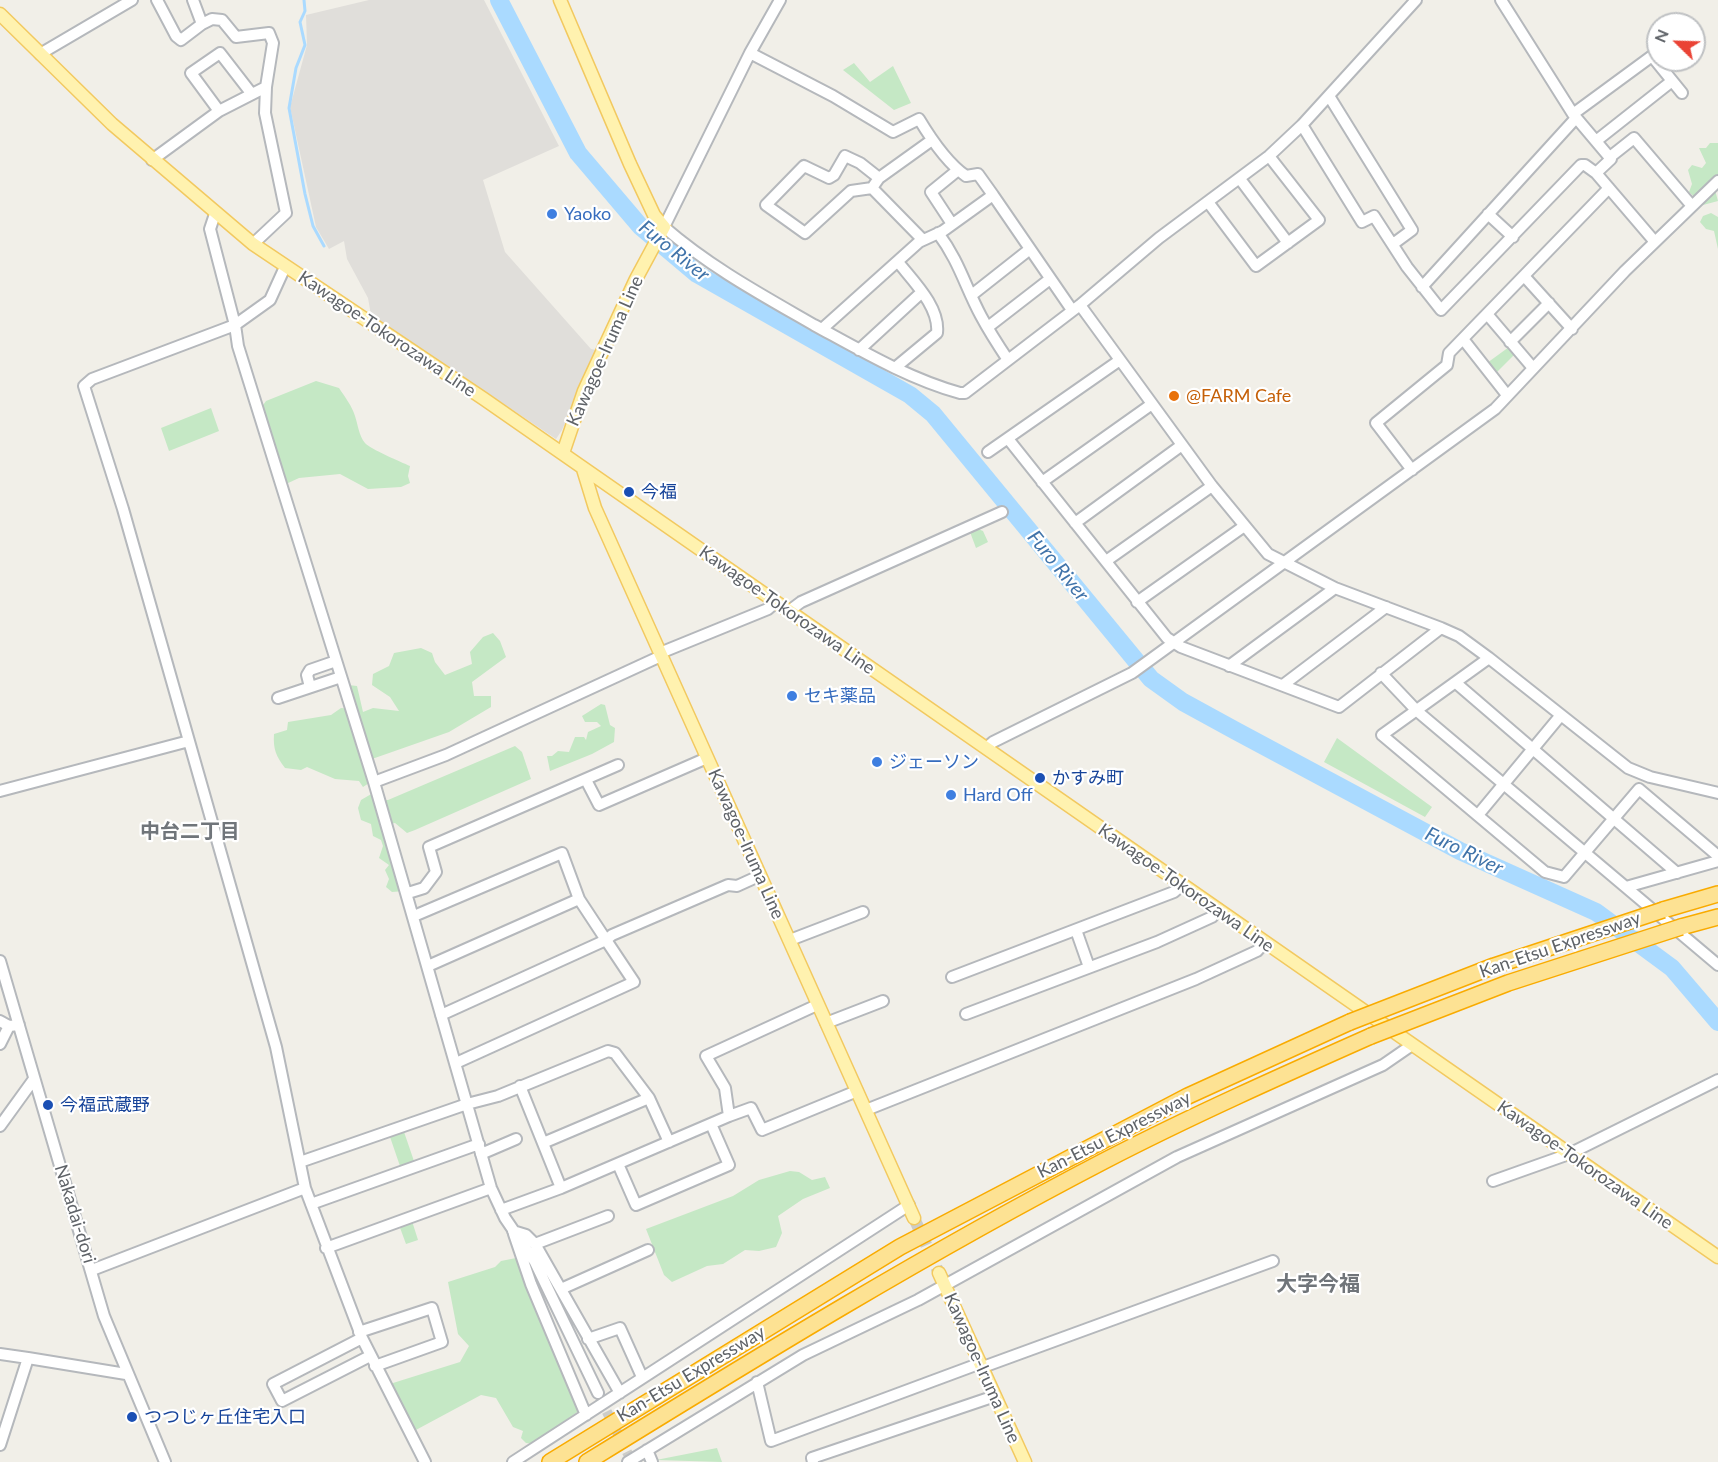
<!DOCTYPE html>
<html>
<head>
<meta charset="utf-8">
<style>
	body { margin:0 }
	#map { position:relative; width:1718px; height:1462px; overflow:hidden; background:#f1efe8; font-family:Lato,sans-serif }
	canvas { display:block }
	.north { position:absolute; left:1646px; top:12px; width:60px; height:60px; box-sizing:border-box; background:#fff; border:2px solid #bfc1c3; border-radius:50%; rotate:293deg; font-size:16px; font-weight:700; line-height:24px; text-align:center; color:#5f6368 }
	.north::after { content:''; display:block; margin:auto; width:21px; height:27px; background:#ea4335; clip-path:polygon(50% 0,100% 100%,50% 72%,0 100%) }
</style>
</head>
<body>
<div id="map">
<canvas width="1718" height="1462"></canvas>
<div class="north">N</div>
</div>
<script>
const ctx = document.querySelector('canvas').getContext('2d');
ctx.lineJoin = 'round';
function fillPath(path, color) { ctx.fillStyle = color; ctx.fill(path, 'evenodd'); }
function strokePath(path, color, width, dash) { ctx.strokeStyle = color; ctx.lineWidth = width; ctx.lineCap = dash ? 'butt' : 'round'; ctx.setLineDash(dash || []); ctx.stroke(path); }
function write(font, color, halo, rows, align = 'center') {
  ctx.font = font + ' Lato,"Noto Sans JP",sans-serif'; ctx.lineWidth = 4.5; ctx.setLineDash([]); ctx.textBaseline = 'middle'; ctx.strokeStyle = halo; ctx.fillStyle = color; for (const [text, x, y, turn = 0] of rows) {
    ctx.save(); ctx.translate(x, y); ctx.rotate((+turn || 0) * Math.PI / 180); ctx.textAlign = isNaN(turn) ? turn : align; if (halo) ctx.strokeText(text, 0, 0); ctx.fillText(text, 0, 0); ctx.restore();
  }
}
fillPath(new Path2D(`
	M 369,0 L 484,0 L 559,146 L 483,180 L 505,252 L 591,349 L 597,350 L 562,430 L 556,439 L 371,315 L 368,298 L 347,259 L 344,241 L 329,249 L 316,227 L 290,107 L 307,45 L 306,15 Z`), '#e0deda');
fillPath(new Path2D(`
	M 854,63 L 870,82 L 893,66 L 911,103 L 894,110 L 843,70 Z
	M 1710,143 L 1718,143 L 1718,185 L 1715,190 L 1718,201 L 1703,205 L 1689,192 L 1692,184 L 1688,170 L 1692,165 L 1702,168 L 1706,163 L 1699,148 L 1706,148 Z
	M 1711,213 L 1718,217 L 1718,249 L 1714,231 L 1706,229 L 1700,222 L 1703,216 Z
	M 1509,347 L 1516,353 L 1494,375 L 1487,363 Z
	M 316,381 L 339,388 C 345,397 352,406 355,416 C 358,425 359,436 365,443 C 370,449 401,462 410,466 L 408,476 L 410,483 L 401,487 L 368,489 L 340,474 L 299,478 L 286,484 L 261,408 L 266,401 Z
	M 211,408 L 219,431 L 169,451 L 161,428 Z
	M 978,529 L 983,531 L 988,542 L 976,548 L 970,532 Z
	M 493,633 L 500,641 L 506,657 L 472,682 L 474,696 L 491,696 L 491,707 L 449,732 L 372,759 L 372,781 L 363,787 L 359,781 L 335,779 L 307,767 L 301,770 L 285,768 C 276,756 273,749 274,734 L 287,730 L 288,722 L 331,715 L 341,708 L 353,709 L 348,685 L 357,686 L 363,712 L 373,708 L 399,711 L 390,697 L 372,685 L 373,674 L 389,666 L 394,653 L 421,648 L 432,653 L 435,662 L 445,675 L 472,664 L 470,652 L 483,637 Z
	M 601,704 L 605,705 L 610,725 L 615,728 L 614,742 L 592,754 L 550,771 L 547,756 L 552,756 L 558,751 L 569,752 L 575,737 L 584,737 L 586,740 L 588,732 L 601,726 L 597,722 L 585,722 L 582,716 Z
	M 1337,738 L 1432,807 L 1425,817 L 1324,762 Z
	M 515,746 L 522,752 L 531,779 L 415,830 L 407,833 L 395,823 L 390,824 L 404,891 L 392,892 L 386,887 L 389,879 L 385,870 L 389,865 L 379,858 L 383,846 L 381,840 L 373,836 L 371,824 L 361,820 L 358,808 L 361,800 L 373,793 L 382,800 L 388,800 Z
	M 403,1129 L 415,1164 L 401,1169 L 389,1134 Z
	M 790,1171 L 799,1172 L 812,1180 L 825,1177 L 830,1188 L 803,1199 L 778,1216 L 782,1233 L 776,1247 L 759,1251 L 745,1250 L 723,1264 L 707,1266 L 672,1282 L 664,1275 L 646,1229 L 733,1196 L 759,1180 Z
	M 412,1221 L 418,1240 L 406,1244 L 399,1225 Z
	M 516,1258 L 580,1410 L 533,1444 L 526,1443 L 521,1438 L 523,1431 L 513,1427 L 496,1398 L 481,1395 L 414,1431 L 392,1389 L 393,1383 L 460,1362 L 469,1346 L 458,1334 L 448,1282 L 495,1267 L 501,1261 Z
	M 717,1448 L 722,1462 L 656,1460 Z`), '#c5e8c5');
strokePath(new Path2D(`
	M 304,0 L 305,11 L 300,22 L 305,45 L 296,68 L 289,108 L 305,194 L 313,226 L 324,246`), '#aadaff', 3);
strokePath(new Path2D(`
	M 499,0 L 578,153 L 640,226 L 697,274 L 910,395 L 933,414 L 1151,679 L 1183,702 L 1236,731 L 1460,851 L 1596,912 L 1672,968 L 1718,1022`), '#aadaff', 18);
strokePath(new Path2D(`
	M 600,1398 L 632,1462`), '#ccccc8', 10, [10, 5]);
strokePath(new Path2D(`
	M 914,1218 L 939,1273`), '#ccccc8', 12, [12, 6]);
const minor = new Path2D(`
	M 157,0 L 176,36 L 181,40 L 202,24 L 193,0
	M 780,0 L 750,53 L 664,227 C 710,267 762,295 814,325 C 860,350 909,379 960,393 L 965,393 L 1080,305 L 1212,486 L 1268,554 L 1335,588 L 1441,628 L 1339,707 L 1181,647 L 1167,638 L 1009,440
	M 1416,0 L 1302,125 L 1362,222 L 1374,216 L 1407,267 L 1441,310 L 1581,165 L 1585,165 L 1596,173 L 1655,242
	M 1501,0 L 1573,114 L 1611,159 L 1596,173
	M 202,24 L 212,19 L 222,20 L 236,37 L 269,33 L 273,43 L 266,87
	M 750,53 L 833,96 L 893,132 L 919,119 C 931,139 947,163 966,176 L 978,174 L 993,195 L 943,231 L 919,242 L 822,329
	M 40,54 L 132,0
	M 1329,96 L 1412,230 L 1393,244
	M 219,111 L 191,73 L 220,53 L 251,93
	M 1573,114 L 1652,56 L 1682,93
	M 1596,141 L 1672,81
	M 1610,157 L 1634,138 L 1692,206
	M 152,160 L 219,111 L 266,87 L 265,113 L 286,213 L 253,244
	M 1240,179 L 1288,243
	M 872,188 L 851,191 L 805,233 L 766,205 L 804,166 L 829,178 L 834,175 L 845,156 L 860,163 L 879,178
	M 993,195 L 1072,310
	M 1208,202 L 1256,266 L 1319,220 L 1269,156
	M 215,214 L 210,229 L 235,325 L 92,379 L 84,386 L 123,509 L 276,1047 L 305,1188 L 362,1338 L 425,1462
	M 1488,214 L 1513,237
	M 952,224 L 931,192 L 958,170
	M 938,233 C 959,261 965,286 981,316 C 989,331 998,345 1008,360
	M 923,240 L 872,188 L 879,178 L 932,140
	M 285,267 L 270,300 L 235,325 L 238,346 L 374,782 L 491,1188 L 505,1218 L 535,1262 L 598,1393
	M 1524,276 L 1572,329
	M 1422,287 L 1576,118
	M 973,294 L 1030,249
	M 1080,305 L 1159,238 L 1269,156 L 1302,125
	M 1487,314 L 1533,368
	M 988,327 L 1050,279
	M 1463,339 L 1507,395
	M 1510,342 L 1549,303
	M 859,350 L 922,292
	M 896,367 L 937,333 C 940,307 913,281 898,262
	M 988,452 L 1120,360
	M 1412,470 L 1376,423 L 1447,365 L 1449,353 L 1609,188
	M 1042,482 L 1152,404
	M 1075,523 L 1182,445
	M 1106,561 L 1212,486
	M 1137,602 L 1243,527
	M 789,611 L 801,602 L 1002,512
	M 1441,628 L 1459,636 L 1489,658
	M 660,653 L 768,609 L 776,602
	M 1229,666 L 1335,588
	M 1381,673 L 1417,711 L 1718,965
	M 1456,683 L 1677,873
	M 1283,685 L 1386,607
	M 310,687 L 307,675 L 310,670 L 336,661
	M 278,698 L 341,677
	M 986,748 L 993,742 L 1132,673 L 1495,409 L 1625,271 L 1718,181
	M 586,780 L 599,805 L 707,758
	M 374,782 L 446,755 L 661,656
	M 0,791 L 189,741
	M 1718,793 L 1650,777 L 1628,768 L 1489,658 L 1382,735 L 1545,872 L 1564,877 L 1639,789 L 1718,856
	M 1478,815 L 1561,715
	M 1626,887 L 1718,861
	M 408,893 L 424,888 L 436,872 L 429,847 L 618,765
	M 414,916 L 562,853 L 579,899 L 606,940 L 441,1015
	M 1076,930 L 1089,967
	M 790,940 L 863,912
	M 0,961 L 104,1316 L 165,1462
	M 428,966 L 579,899
	M 952,977 L 1174,892 L 1182,885
	M 966,1014 L 1157,942 L 1212,917 L 1218,909
	M 0,1021 L 9,1026 L 19,1025
	M 826,1023 L 883,1001
	M 0,1044 L 9,1026
	M 456,1063 L 634,982 L 606,940 L 612,935 L 728,885 L 737,886 L 759,876
	M 520,1086 L 561,1188
	M 866,1110 L 1196,979 L 1257,951 L 1265,942
	M 729,1116 L 751,1108 L 762,1130 L 857,1091
	M 0,1126 L 34,1079
	M 543,1143 L 649,1098
	M 481,1154 L 516,1139
	M 300,1162 L 467,1104 L 498,1096 L 608,1051 L 615,1053 L 649,1098 L 669,1142
	M 618,1164 L 636,1205 L 729,1165 L 711,1124
	M 1493,1181 L 1569,1154 L 1718,1080
	M 311,1204 L 479,1144
	M 501,1210 L 561,1188 L 729,1116 L 725,1088 L 706,1056 L 817,1005
	M 513,1231 L 526,1235 L 535,1244 L 620,1393
	M 514,1234 L 531,1284 L 586,1415
	M 535,1244 L 608,1216
	M 326,1248 L 491,1188
	M 92,1270 L 305,1188
	M 561,1289 L 648,1250
	M 359,1332 L 432,1308 L 442,1342 L 375,1366
	M 362,1338 L 273,1384 L 282,1401 L 370,1356
	M 588,1339 L 620,1328 L 642,1377
	M 0,1354 L 28,1358
	M 983,1367 L 1273,1261
	M 757,1382 L 771,1441 L 981,1363
	M 0,1445 L 28,1358 L 126,1374
	M 647,1450 L 652,1462
	M 513,1462 L 909,1205
	M 628,1462 L 803,1355 L 918,1300 L 1177,1157 L 1383,1065 L 1412,1045
	M 813,1462 L 812,1458 L 995,1396`);
const major = new Path2D(`
	M 560,0 L 630,164 L 654,215 L 664,227 L 636,279 L 584,391 L 563,453
	M 0,14 L 112,124 L 253,244 L 484,399 L 1718,1257
	M 583,469 L 595,508 L 914,1218
	M 939,1273 L 1025,1462`);
const highway = new Path2D(`
	M 1663,910 L 1718,894
	M 1681,927 L 1718,917
	M 550,1462 L 900,1247 L 1188,1096 L 1350,1022
	M 587,1462 C 757,1357 927,1253 1104,1161 C 1191,1116 1281,1076 1371,1036`);
strokePath(minor, '#b5b8bc', 14);
strokePath(major, '#f2c960', 15);
strokePath(highway, '#f9ab00', 18);
strokePath(minor, '#fff', 10);
strokePath(major, '#fff2af', 12);
strokePath(highway, '#fde293', 15);
const highwayBridge = new Path2D(`
	M 1350,1022 L 1494,966 L 1663,910
	M 1371,1036 L 1508,983 L 1681,927`);
strokePath(highwayBridge, '#f9ab00', 18, []);
strokePath(highwayBridge, '#fde293', 15);
for (const [x, y, r, color] of [
	[552,214,6,"#3f7fe0"],
	[1174,396,6,"#e8710a"],
	[629,492,6,"#1a4fb4"],
	[792,696,6,"#3f7fe0"],
	[877,762,6,"#3f7fe0"],
	[1040,778,6,"#1a4fb4"],
	[951,795,6,"#3f7fe0"],
	[48,1105,6,"#1a4fb4"],
	[132,1417,6,"#1a4fb4"]
]) { const dot = new Path2D(); dot.arc(x, y, r, 0, 2 * Math.PI); ctx.fillStyle = color; ctx.fill(dot); strokePath(dot, '#fff', 2); }
write('18px', '#366cbe', '#fff', [
	["Yaoko",564,214],
	["セキ薬品",804,696],
	["ジェーソン",889,762],
	["Hard Off",963,795]
], 'left');
write('18px', '#5f6368', '#fff', [
	["Kawagoe-Tokorozawa Line",387,334,34],
	["Kawagoe-Iruma Line",605,351,-66],
	["Kawagoe-Tokorozawa Line",787,610,35],
	["Kawagoe-Iruma Line",746,844,66],
	["Kawagoe-Tokorozawa Line",1186,888,35],
	["Kan-Etsu Expressway",1560,945,-19],
	["Kan-Etsu Expressway",1114,1135,-27],
	["Kawagoe-Tokorozawa Line",1585,1165,35],
	["Nakadai-dori",75,1214,73],
	["Kawagoe-Iruma Line",982,1368,66],
	["Kan-Etsu Expressway",691,1374,-31]
]);
write('18px', '#c56008', '#fff', [
	["@FARM Cafe",1186,396]
], 'left');
write('18px', '#164399', '#fff', [
	["今福",641,492],
	["かすみ町",1052,778],
	["今福武蔵野",60,1105],
	["つつじヶ丘住宅入口",144,1417]
], 'left');
write('italic 20px', '#4174aa', '#fff', [
	["Furo River",674,251,39],
	["Furo River",1058,566,51],
	["Furo River",1464,851,26]
]);
write('bold 20px', '#70757a', '#fff', [
	["中台二丁目",190,832]
]);
write('bold 21px', '#70757a', '#fff', [
	["大字今福",1318,1284]
]);
</script>
</body>
</html>
